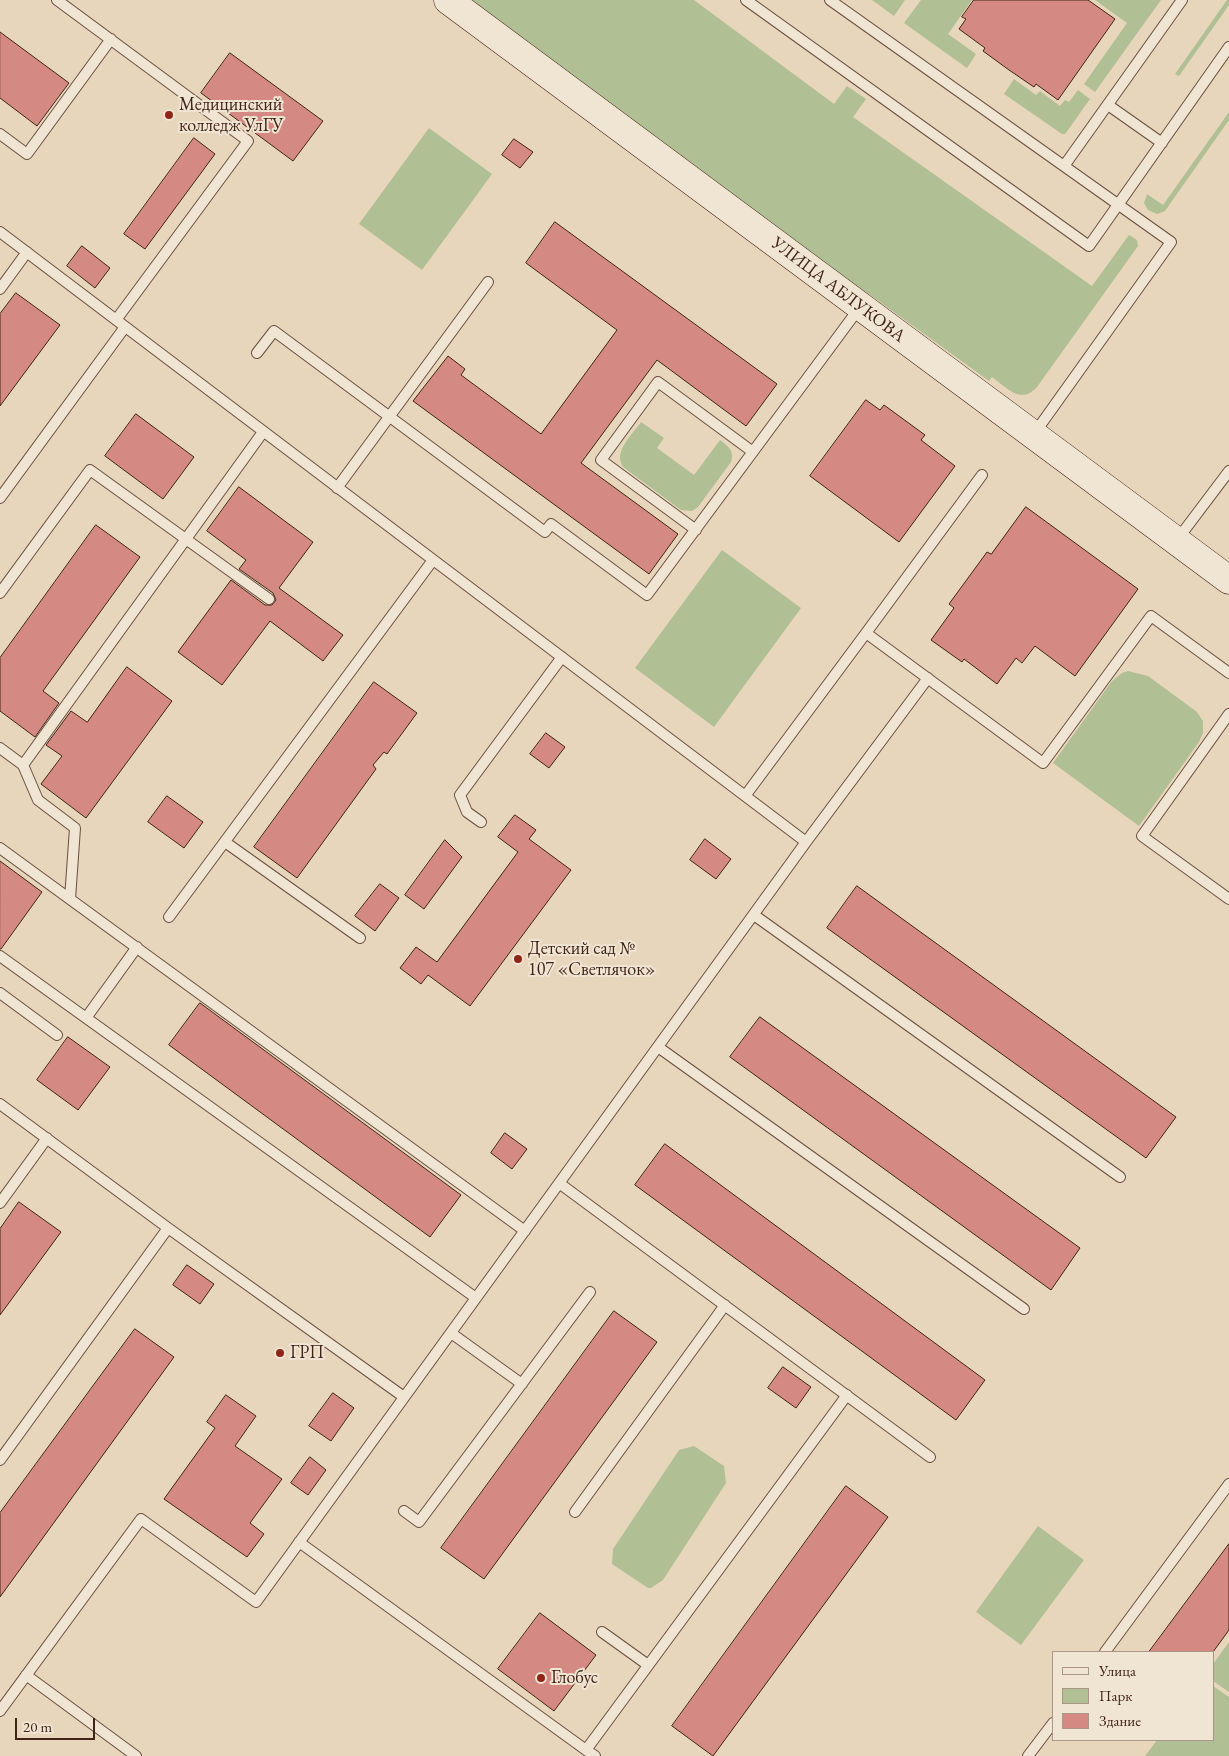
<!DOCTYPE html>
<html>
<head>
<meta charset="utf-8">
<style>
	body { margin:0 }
	#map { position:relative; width:1229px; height:1756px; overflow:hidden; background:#e8d6bc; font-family:"EB Garamond",serif }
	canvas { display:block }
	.legend { position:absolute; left:1052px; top:1651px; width:162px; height:90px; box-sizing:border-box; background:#f0e4d3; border:1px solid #aa9787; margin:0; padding:6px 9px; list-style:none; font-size:15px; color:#402416 }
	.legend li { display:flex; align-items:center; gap:10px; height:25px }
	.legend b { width:25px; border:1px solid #aa9787 }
	.scale { position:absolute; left:15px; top:1718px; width:80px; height:22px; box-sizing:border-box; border:2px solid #402416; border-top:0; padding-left:6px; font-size:15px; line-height:18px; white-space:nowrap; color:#402416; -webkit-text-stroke:4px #f0e4d3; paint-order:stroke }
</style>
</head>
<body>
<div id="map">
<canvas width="1229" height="1756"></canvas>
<ul class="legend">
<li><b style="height:6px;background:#f0e4d3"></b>Улица</li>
<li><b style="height:14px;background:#b0bf94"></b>Парк</li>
<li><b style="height:14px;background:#d48a83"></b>Здание</li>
</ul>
<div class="scale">20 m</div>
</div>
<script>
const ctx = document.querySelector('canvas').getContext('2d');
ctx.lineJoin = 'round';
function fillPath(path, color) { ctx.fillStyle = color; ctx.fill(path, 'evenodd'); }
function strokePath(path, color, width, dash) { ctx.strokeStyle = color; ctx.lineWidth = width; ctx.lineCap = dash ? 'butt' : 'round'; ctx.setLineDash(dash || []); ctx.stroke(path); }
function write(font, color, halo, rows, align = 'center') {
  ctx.font = font + ' "EB Garamond",serif'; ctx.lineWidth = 4; ctx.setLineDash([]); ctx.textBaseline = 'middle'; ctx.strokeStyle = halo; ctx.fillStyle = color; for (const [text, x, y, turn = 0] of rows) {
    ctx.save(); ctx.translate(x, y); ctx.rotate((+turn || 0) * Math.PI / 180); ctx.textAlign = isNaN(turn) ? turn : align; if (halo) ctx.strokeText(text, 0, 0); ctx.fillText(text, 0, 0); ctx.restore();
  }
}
fillPath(new Path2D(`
	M 469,0 L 694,0 L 834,104 L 847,86 L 866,99 L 853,117 L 1092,286 L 1129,235 L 1137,240 L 1138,246 L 1037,387 C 1021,405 1007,388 992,377 L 989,381 L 869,294 L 863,293 Z
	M 872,0 L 905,0 L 894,16 Z
	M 921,0 L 972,0 L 948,34 L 976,54 L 967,68 L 904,23 Z
	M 1095,0 L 1161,0 L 1095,92 L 1084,84 L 1127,23 Z
	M 1227,0 L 1229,0 L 1229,5 L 1179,76 L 1175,74 Z
	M 1014,79 L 1036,95 L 1040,91 L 1060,106 L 1065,100 L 1069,102 L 1078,90 L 1090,99 L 1068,130 L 1065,134 L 1062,134 L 1004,94 Z
	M 1229,112 L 1229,120 L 1165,211 L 1157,214 L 1148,210 L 1144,203 L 1147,194 L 1163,205 Z
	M 429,128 L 492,174 L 422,270 L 359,224 Z
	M 641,422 L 664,438 L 657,448 L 694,475 L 720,440 C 728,446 735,451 731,462 L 698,507 L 692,511 L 681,510 L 623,467 C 613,451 632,435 641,422 Z
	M 722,550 L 801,608 L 714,727 L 635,668 Z
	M 1128,671 L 1148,676 L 1197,712 L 1203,721 L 1203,733 L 1199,742 L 1139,826 L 1053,763 L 1112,681 L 1122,673 Z
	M 694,1446 L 724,1466 L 726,1483 L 663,1580 L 651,1588 L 648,1588 L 612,1564 L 613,1549 L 679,1450 Z
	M 1038,1526 L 1084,1560 L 1021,1645 L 976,1612 Z
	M 1229,1642 L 1229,1692 L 1213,1681 L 1213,1664 Z
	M 1213,1686 L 1229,1697 L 1229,1756 L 1145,1756 L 1157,1740 L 1213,1740 Z`), '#b0bf94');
const building = new Path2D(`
	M 974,0 L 1088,0 L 1115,19 L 1058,100 L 1036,84 L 1034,87 L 1009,70 L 983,51 L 985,48 L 959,29 L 966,19 L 962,17 Z
	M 0,32 L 69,83 L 37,126 L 0,98 Z
	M 230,53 L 323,121 L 293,161 L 201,93 Z
	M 194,138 L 215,154 L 145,249 L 124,234 Z
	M 514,139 L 533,152 L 520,168 L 502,155 Z
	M 555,222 L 777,384 L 746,426 L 657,360 L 581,463 L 678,534 L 649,574 L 413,401 L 448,356 L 465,369 L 461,375 L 541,434 L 617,330 L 526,263 Z
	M 82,246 L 110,268 L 95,288 L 67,266 Z
	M 16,293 L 60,325 L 0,406 L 0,314 Z
	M 866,400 L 880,410 L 884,405 L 925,435 L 921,440 L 955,466 L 899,542 L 810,476 Z
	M 136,414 L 194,457 L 163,499 L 105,456 Z
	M 239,487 L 313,542 L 279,588 L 343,635 L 323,661 L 270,621 L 222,685 L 178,652 L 231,580 L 265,605 L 272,605 L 276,600 L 273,593 L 239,569 L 246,560 L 207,531 Z
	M 1026,507 L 1138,589 L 1075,676 L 1035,646 L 1022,663 L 1016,658 L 997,684 L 964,659 L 962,662 L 931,640 L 954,608 L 949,604 L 987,552 L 991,554 Z
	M 96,525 L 140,557 L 43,691 L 59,703 L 35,737 L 0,711 L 0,658 Z
	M 127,667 L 172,701 L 86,818 L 41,784 L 62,756 L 46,745 L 71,711 L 87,722 Z
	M 374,682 L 417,713 L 387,754 L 384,752 L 373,765 L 376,769 L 297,878 L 254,847 Z
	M 546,733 L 565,747 L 549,768 L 530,754 Z
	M 167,796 L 203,822 L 184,848 L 148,822 Z
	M 515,815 L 536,830 L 529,839 L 571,870 L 470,1006 L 428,975 L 421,984 L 400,968 L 416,947 L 437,962 L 518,852 L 498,837 Z
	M 705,839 L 731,859 L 716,879 L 690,860 Z
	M 445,840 L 462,857 L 424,909 L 405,895 Z
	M 0,861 L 42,892 L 1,949 L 0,949 Z
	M 380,884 L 399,898 L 375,931 L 355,916 Z
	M 857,886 L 1176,1117 L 1146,1158 L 827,928 Z
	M 200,1003 L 461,1195 L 430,1237 L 169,1045 Z
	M 760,1017 L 1080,1248 L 1051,1290 L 730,1057 Z
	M 68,1037 L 110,1067 L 78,1110 L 37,1080 Z
	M 505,1133 L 527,1149 L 512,1169 L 491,1153 Z
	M 665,1144 L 985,1380 L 956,1420 L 635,1185 Z
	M 19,1202 L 61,1232 L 0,1315 L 0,1229 Z
	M 187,1265 L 214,1284 L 200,1304 L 173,1285 Z
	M 614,1311 L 657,1342 L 484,1579 L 441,1548 Z
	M 135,1329 L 174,1357 L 0,1597 L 0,1513 Z
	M 783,1367 L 811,1387 L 796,1408 L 768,1388 Z
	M 333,1393 L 354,1408 L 331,1441 L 309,1426 Z
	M 226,1395 L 256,1416 L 235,1446 L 282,1479 L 250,1523 L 264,1534 L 247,1557 L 164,1499 L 215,1428 L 207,1422 Z
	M 310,1457 L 326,1470 L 308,1495 L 291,1483 Z
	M 846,1486 L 888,1517 L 713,1756 L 672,1726 Z
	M 1229,1544 L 1229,1630 L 1213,1652 L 1149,1652 Z
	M 540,1613 L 596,1655 L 554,1711 L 498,1669 Z`);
fillPath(building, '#d48a83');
strokePath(building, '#402416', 1);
const lane = new Path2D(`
	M 57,0 L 248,141 L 116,320
	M 746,0 L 1089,246 L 1229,47
	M 830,0 L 1171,242 L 1034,434
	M 1108,105 L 1162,143
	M 0,134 L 27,154 L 111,39
	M 1064,166 L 1182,0
	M 0,232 L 806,842
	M 0,289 L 27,252
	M 257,353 L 274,331 L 545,532 L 551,524 L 647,595 L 860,307
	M 337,488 L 488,282
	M 0,498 L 125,327
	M 696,530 L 601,460 L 658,382 L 753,452
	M 1177,540 L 1229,471
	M 0,593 L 90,470 L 269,599
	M 866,633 L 982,475
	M 1229,714 L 1142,836 L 1229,899
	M 0,748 L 23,765 L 263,432
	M 23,765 L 38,800 L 75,828 L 70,899
	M 745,796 L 866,633 L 1043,763 L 1151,616 L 1229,673
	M 481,822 L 467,812 L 460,795 L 562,657
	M 225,842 L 360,938
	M 0,848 L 525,1231
	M 754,915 L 1120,1177
	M 169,917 L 433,560
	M 0,956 L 476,1298
	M 0,993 L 57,1035
	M 86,1018 L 137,947
	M 658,1047 L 1024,1309
	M 0,1104 L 168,1228 L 404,1397
	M 559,1183 L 930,1457
	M 0,1203 L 47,1138
	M 451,1333 L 522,1384
	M 0,1460 L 168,1228
	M 404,1511 L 419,1522 L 590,1292
	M 575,1512 L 725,1305
	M 299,1542 L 586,1750 L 847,1395
	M 602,1632 L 648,1665
	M 1105,1652 L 1229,1484
	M 26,1675 L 136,1756
	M 0,1711 L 141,1519 L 256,1602 L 806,842 L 928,678
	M 586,1750 L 595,1756
	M 1028,1756 L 1053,1723`);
const secondary = new Path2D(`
	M 448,0 L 1229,580`);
strokePath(lane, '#6a5040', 12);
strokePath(secondary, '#402416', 29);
strokePath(lane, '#f0e4d3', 10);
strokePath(secondary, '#f0e4d3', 28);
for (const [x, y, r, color] of [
	[169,115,5,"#8f2418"],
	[518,959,5,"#8f2418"],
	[280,1353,5,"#8f2418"],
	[541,1678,5,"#8f2418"]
]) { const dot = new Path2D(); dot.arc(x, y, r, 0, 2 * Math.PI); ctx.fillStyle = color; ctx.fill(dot); strokePath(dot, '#f0e4d3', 2); }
write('18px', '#402416', '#f0e4d3', [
	["Медицинский",179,105],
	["колледж УлГУ",179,126],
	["Детский сад №",528,949],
	["107 «Светлячок»",528,970],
	["ГРП",290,1353],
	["Глобус",551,1678]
], 'left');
write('18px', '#402416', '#f0e4d3', [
	["УЛИЦА АБЛУКОВА",838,290,37]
]);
</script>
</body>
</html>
